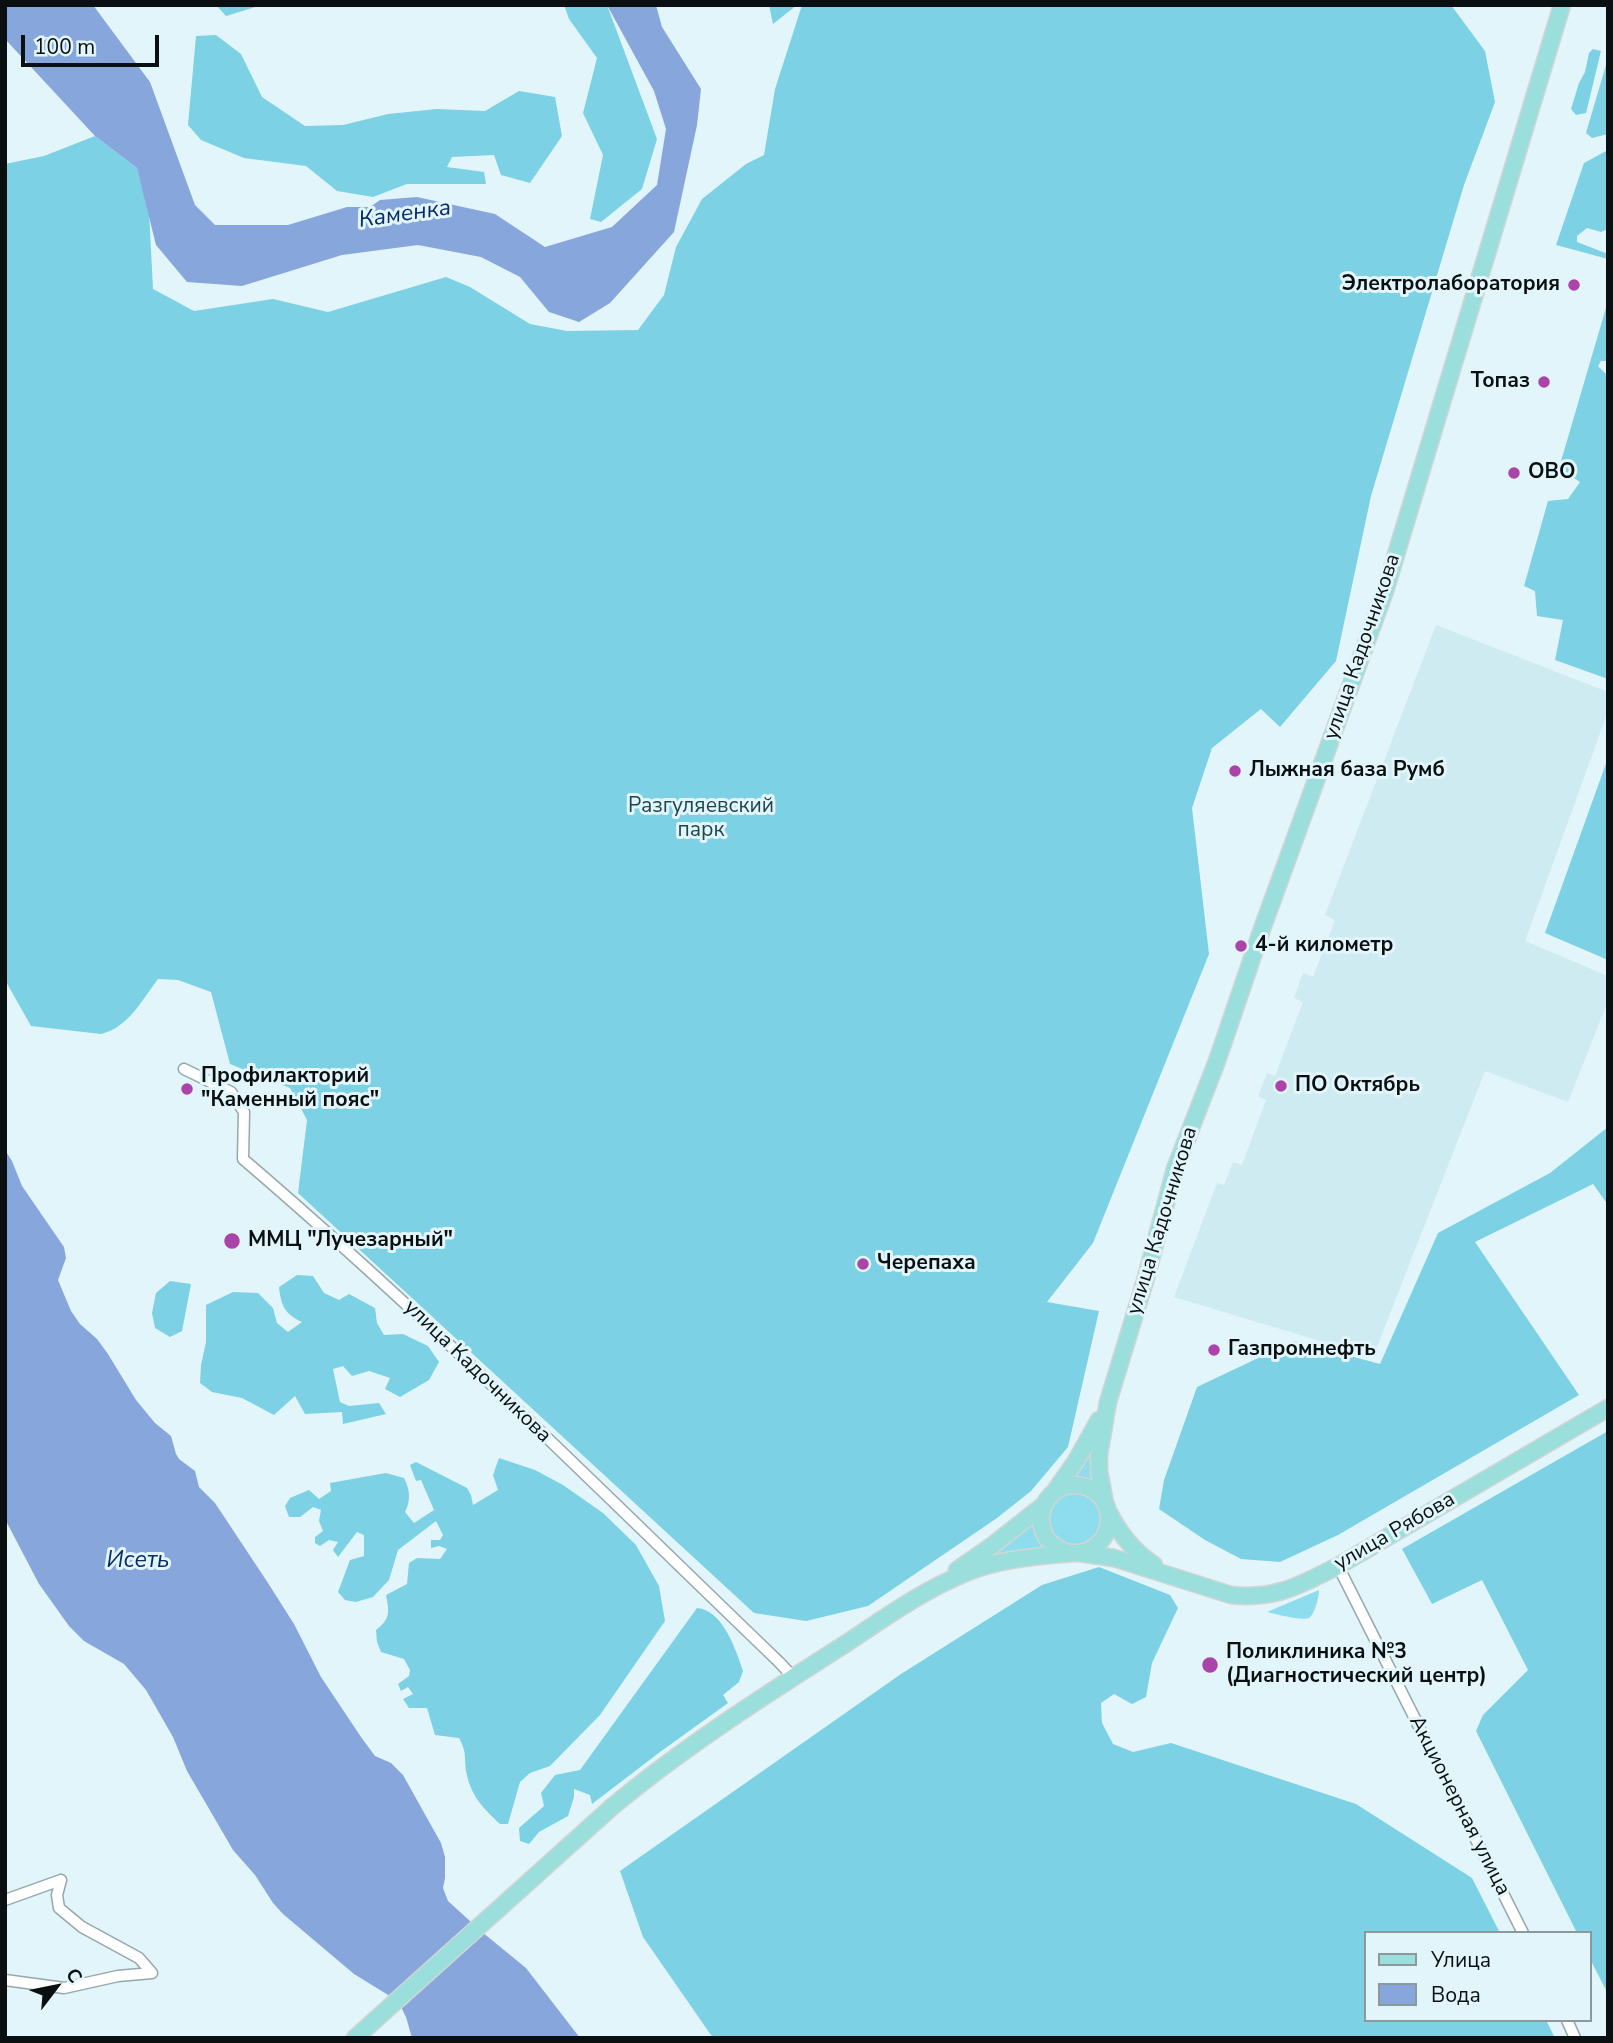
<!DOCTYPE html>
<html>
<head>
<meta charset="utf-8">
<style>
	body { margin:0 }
	#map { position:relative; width:1613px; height:2043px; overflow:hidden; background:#e1f5fa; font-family:"Nunito Sans",sans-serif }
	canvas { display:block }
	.frame { position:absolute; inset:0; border:7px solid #0a1012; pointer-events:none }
	.legend { position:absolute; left:1364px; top:1931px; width:228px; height:91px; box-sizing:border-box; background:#e1f5fa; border:2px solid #8b999d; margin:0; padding:9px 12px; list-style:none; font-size:21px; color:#0a1012 }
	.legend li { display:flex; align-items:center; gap:14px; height:35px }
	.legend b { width:35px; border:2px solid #8b999d }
	.north { position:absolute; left:21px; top:1952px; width:70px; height:70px; -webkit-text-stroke:5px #e1f5fa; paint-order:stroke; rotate:58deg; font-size:19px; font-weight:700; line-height:28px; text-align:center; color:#0a1012 }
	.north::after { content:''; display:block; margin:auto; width:24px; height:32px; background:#0a1012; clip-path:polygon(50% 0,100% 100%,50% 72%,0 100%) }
	.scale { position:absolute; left:21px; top:35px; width:138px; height:32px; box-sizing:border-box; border:4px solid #0a1012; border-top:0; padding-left:9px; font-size:21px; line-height:24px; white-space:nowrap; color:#0a1012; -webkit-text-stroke:5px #e1f5fa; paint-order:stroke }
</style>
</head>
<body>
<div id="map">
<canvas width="1613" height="2043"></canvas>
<div class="frame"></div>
<ul class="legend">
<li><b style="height:9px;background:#9bdfdc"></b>Улица</li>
<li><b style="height:19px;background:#87a7dc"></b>Вода</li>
</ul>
<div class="north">С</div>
<div class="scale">100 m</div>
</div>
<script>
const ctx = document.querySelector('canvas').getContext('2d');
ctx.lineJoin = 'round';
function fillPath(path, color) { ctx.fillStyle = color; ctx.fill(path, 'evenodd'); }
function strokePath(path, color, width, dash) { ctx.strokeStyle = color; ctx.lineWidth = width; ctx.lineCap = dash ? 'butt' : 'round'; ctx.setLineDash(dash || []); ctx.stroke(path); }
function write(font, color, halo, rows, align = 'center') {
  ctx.font = font + ' "Nunito Sans",sans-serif'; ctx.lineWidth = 6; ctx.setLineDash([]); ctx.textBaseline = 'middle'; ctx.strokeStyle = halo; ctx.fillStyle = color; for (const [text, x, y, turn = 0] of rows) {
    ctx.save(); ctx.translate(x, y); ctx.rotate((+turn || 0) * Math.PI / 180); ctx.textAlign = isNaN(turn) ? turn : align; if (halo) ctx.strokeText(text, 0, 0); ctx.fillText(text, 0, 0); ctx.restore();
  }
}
fillPath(new Path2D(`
	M 1436,625 L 1608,692 L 1608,711 L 1525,941 L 1608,976 L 1608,1001 L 1568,1102 L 1485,1071 L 1373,1357 L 1174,1297 L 1217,1183 L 1224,1185 L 1233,1162 L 1242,1165 L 1266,1100 L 1258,1096 L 1267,1073 L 1275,1076 L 1303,1002 L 1294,998 L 1303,973 L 1313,977 L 1335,920 L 1325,915 Z`), '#ceebf1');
fillPath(new Path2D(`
	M 1092,1451 L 1091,1462 L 1094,1481 L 1076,1477 Z
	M1048 1519a27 27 0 1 1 54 0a27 27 0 1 1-54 0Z
	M 1035,1522 L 1037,1535 L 1045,1548 L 988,1558 L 1012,1541 Z
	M 1319,1590 C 1319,1597 1315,1614 1309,1618 C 1302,1621 1275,1614 1267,1612 Z`), '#8eddef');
fillPath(new Path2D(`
	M 216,5 L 262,5 L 226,16 Z
	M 564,5 L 607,5 L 657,139 L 642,189 L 601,222 L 590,219 L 603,155 L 583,113 L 597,58 L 569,19 Z
	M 769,5 L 797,5 L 773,24 Z
	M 802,5 L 1451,5 L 1485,51 L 1495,102 L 1464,185 L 1371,496 L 1336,661 L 1280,727 L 1261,709 L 1212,748 L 1192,808 L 1209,954 L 1093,1243 L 1047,1302 L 1099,1311 L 1068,1447 L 1031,1491 L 997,1518 L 868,1606 L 806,1621 L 754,1613 L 298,1193 L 307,1120 L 290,1088 L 230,1064 L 211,992 L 178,980 L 158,979 C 142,1000 128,1028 101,1034 L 31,1026 L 5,980 L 5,164 L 44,156 L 95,136 L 137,168 L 149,211 L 153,289 L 194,311 L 273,299 L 328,312 L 446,277 L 470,287 L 530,324 L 567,331 L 638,330 L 664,295 L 676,247 L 702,199 L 746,164 L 764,155 L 775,89 Z
	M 216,35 L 241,54 L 262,97 L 305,126 L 343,125 L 388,114 L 437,109 L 485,111 L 519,91 L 555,97 L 562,136 L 530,183 L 501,175 L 494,155 L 452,157 L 447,167 L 484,172 L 486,184 L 407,184 L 373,197 L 337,191 L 306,166 L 244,158 L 201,140 L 188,125 L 196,36 Z
	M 1593,49 L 1601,51 L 1586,113 L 1576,115 L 1571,109 L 1579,83 L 1585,72 L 1589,53 Z
	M 1608,58 L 1608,134 L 1592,138 L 1586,133 Z
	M 1608,150 L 1608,229 L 1601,232 L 1587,228 L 1577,236 L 1577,242 L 1608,254 L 1608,259 L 1556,245 L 1584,163 Z
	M 1608,301 L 1608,361 L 1601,361 L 1598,366 L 1608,376 L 1608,679 L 1555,660 L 1563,620 L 1537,616 L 1535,591 L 1524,586 L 1548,501 L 1568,499 L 1580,482 L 1559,468 Z
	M 1608,758 L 1608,960 L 1545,933 Z
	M 1608,1127 L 1608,1205 L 1593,1184 L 1475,1242 L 1579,1395 L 1338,1535 L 1280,1562 L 1241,1559 L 1205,1540 L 1159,1509 L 1164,1480 L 1197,1387 L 1294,1341 L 1380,1364 L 1438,1233 L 1550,1173 Z
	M 297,1275 L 313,1276 L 324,1293 L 339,1300 L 349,1294 L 375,1308 L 377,1323 L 384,1335 L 403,1334 L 428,1346 L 439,1362 L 429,1380 L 400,1397 L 385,1389 L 390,1378 L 369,1371 L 352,1376 L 343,1366 L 333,1369 L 340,1402 L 349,1406 L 379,1403 L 386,1414 L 343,1424 L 342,1412 L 305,1414 L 295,1396 L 274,1415 L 242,1398 L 212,1392 L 200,1383 L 201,1365 L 206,1342 L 206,1305 L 233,1292 L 258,1293 L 273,1308 L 277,1323 L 288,1332 L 302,1322 C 285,1314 281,1306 279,1287 Z
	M 170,1281 L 191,1284 L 182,1331 L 170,1337 L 155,1328 L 152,1313 L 156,1293 Z
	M 1608,1431 L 1608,1994 L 1590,1959 L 1590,1933 L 1577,1933 L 1476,1731 L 1483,1715 L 1528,1670 L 1482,1580 L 1432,1604 L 1402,1549 Z
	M 499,1458 L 535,1470 L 563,1485 L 603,1513 L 636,1545 L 659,1586 L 665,1621 L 600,1715 L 550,1766 L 530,1773 L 520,1782 L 508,1824 L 500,1824 C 482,1807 471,1796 466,1771 C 464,1756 467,1753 459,1738 L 435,1735 L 427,1708 L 409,1708 L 403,1699 L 413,1694 L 408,1687 L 401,1691 L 398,1684 L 409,1676 L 410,1670 L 404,1659 L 381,1652 L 377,1642 L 376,1630 C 391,1618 389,1612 386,1595 L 407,1584 L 409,1563 L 417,1558 L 440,1559 L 447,1549 L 439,1546 L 431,1548 L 431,1540 L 440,1540 L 443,1535 L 436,1521 L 398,1550 L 389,1580 L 373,1597 L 356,1602 L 345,1600 L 338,1592 L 350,1560 L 364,1556 L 364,1535 L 357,1532 L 338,1557 L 333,1550 L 338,1542 L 329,1540 L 320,1546 L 315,1543 L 315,1537 L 323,1531 L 319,1521 L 321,1510 L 313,1507 L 300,1517 L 289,1517 L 285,1506 L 290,1498 L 309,1490 L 319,1499 L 331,1491 L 330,1483 L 386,1473 L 404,1478 C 410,1489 411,1501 405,1512 L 414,1523 L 434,1510 L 421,1480 L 416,1481 L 410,1465 L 416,1462 L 467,1488 L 471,1495 L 473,1505 L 498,1490 L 493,1475 Z
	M 1099,1567 L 1170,1595 L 1178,1608 L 1152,1663 L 1146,1697 L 1132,1704 L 1114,1694 L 1101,1703 L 1102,1723 L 1113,1744 L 1133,1752 L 1171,1743 L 1356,1804 L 1472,1878 L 1500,1933 L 1366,1933 L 1366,2020 L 1546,2020 L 1555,2038 L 713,2038 L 643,1937 L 620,1871 L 901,1674 L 1042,1585 Z
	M 697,1608 C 723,1610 736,1650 743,1671 L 739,1682 L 723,1695 L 728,1703 L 660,1752 L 592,1804 L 590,1795 L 574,1789 L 574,1797 L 568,1816 L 539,1832 L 529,1844 L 520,1841 L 519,1828 L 544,1806 L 541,1793 L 555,1775 L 580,1770 Z`), '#7dd1e4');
fillPath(new Path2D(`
	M 5,5 L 93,5 L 150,82 L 195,205 L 215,225 L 288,225 L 347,207 L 370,207 L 380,200 L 417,197 L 495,214 L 545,247 L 612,227 L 657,185 L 666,129 L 654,91 L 607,5 L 656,5 L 662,27 L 701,89 L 697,125 L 674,232 L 610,303 L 579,322 L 549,312 L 520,277 L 481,257 L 418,245 L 342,255 L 242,286 L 187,282 L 156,245 L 137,168 L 95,136 L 5,39 Z
	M 5,1150 L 12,1161 L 22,1186 L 64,1247 L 66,1258 L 58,1280 L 71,1311 L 80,1324 L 97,1339 L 108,1354 L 136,1400 L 155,1423 L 171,1436 L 176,1454 L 179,1459 L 195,1471 L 199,1487 L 215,1503 L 268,1583 L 294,1624 L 321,1677 L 361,1737 L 375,1756 L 391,1763 L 403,1775 L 441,1843 L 445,1857 L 445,1878 L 443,1888 L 448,1901 L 482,1932 L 526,1968 L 580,2038 L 412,2038 L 406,2017 L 398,2001 L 354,1974 L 283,1914 L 273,1903 L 255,1875 L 233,1850 L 187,1771 L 173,1737 L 146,1690 L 124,1664 L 84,1641 L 69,1626 L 39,1584 L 5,1519 Z`), '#87a7dc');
const street = new Path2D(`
	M 184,1069 L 231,1092 L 244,1112 L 243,1159 C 429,1318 602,1492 779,1662 L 793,1677
	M 1338,1566 L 1523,1933
	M 5,1900 L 61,1880
	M 5,1980 L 64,1988 L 118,1976 L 152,1973 L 139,1958 L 82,1927 L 59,1908 L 57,1895 L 61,1880
	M 1567,2020 L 1575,2038`);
const primary = new Path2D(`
	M1041 1519a34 34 0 1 1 68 0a34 34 0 1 1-68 0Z
	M 1055,1491 L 1076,1461 L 1099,1420
	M 1105,1503 L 1099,1471 L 1099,1455 L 1108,1402 L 1145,1281 L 1175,1169 L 1217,1061 L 1262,929 L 1385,591 L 1562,5
	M 1108,1511 C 1120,1534 1133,1551 1154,1565
	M 1080,1553 L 1114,1558 L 1231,1595 C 1276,1600 1300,1585 1338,1566 L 1608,1408
	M 957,1570 L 993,1545 L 1045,1504
	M 355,2038 L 613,1806 C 684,1747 761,1698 839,1648 C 885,1618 930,1584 982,1567 C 1011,1558 1042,1556 1072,1553`);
strokePath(street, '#96a8ac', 13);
strokePath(primary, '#d3d4d4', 19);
strokePath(street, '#fff', 10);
strokePath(primary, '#9bdfdc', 16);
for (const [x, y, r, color] of [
	[1574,285,7,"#aa44a8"],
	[1544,382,7,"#aa44a8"],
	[1514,473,7,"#aa44a8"],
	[1235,771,7,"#aa44a8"],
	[1241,946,7,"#aa44a8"],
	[1281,1086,7,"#aa44a8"],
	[187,1089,7,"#aa44a8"],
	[232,1241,9,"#aa44a8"],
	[863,1264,7,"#aa44a8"],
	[1214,1350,7,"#aa44a8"],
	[1210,1665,9,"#aa44a8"]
]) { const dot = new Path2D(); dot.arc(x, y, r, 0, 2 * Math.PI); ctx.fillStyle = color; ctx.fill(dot); strokePath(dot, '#e1f5fa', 2.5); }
write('bold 21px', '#0a1012', '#e1f5fa', [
	["Электролаборатория",1560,285,"right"],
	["Топаз",1530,382,"right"],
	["ОВО",1528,473],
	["Лыжная база Румб",1249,771],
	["4-й километр",1255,946],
	["Профилакторий",201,1077],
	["\"Каменный пояс\"",201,1101],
	["ПО Октябрь",1295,1086],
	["ММЦ \"Лучезарный\"",248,1241],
	["Черепаха",877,1264],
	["Газпромнефть",1228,1350],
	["Поликлиника №3",1226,1653],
	["(Диагностический центр)",1226,1677]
], 'left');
write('21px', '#0a1012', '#e1f5fa', [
	["улица Кадочникова",1363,647,-71],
	["улица Кадочникова",1163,1221,-73],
	["улица Кадочникова",477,1372,44],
	["улица Рябова",1395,1532,-30],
	["Акционерная улица",1459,1806,63]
]);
write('21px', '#1e454e', '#e1f5fa', [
	["Разгуляевский",701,807],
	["парк",701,831]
]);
write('italic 23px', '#052b69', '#e1f5fa', [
	["Каменка",405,215,-8],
	["Исеть",138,1561]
]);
</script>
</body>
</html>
